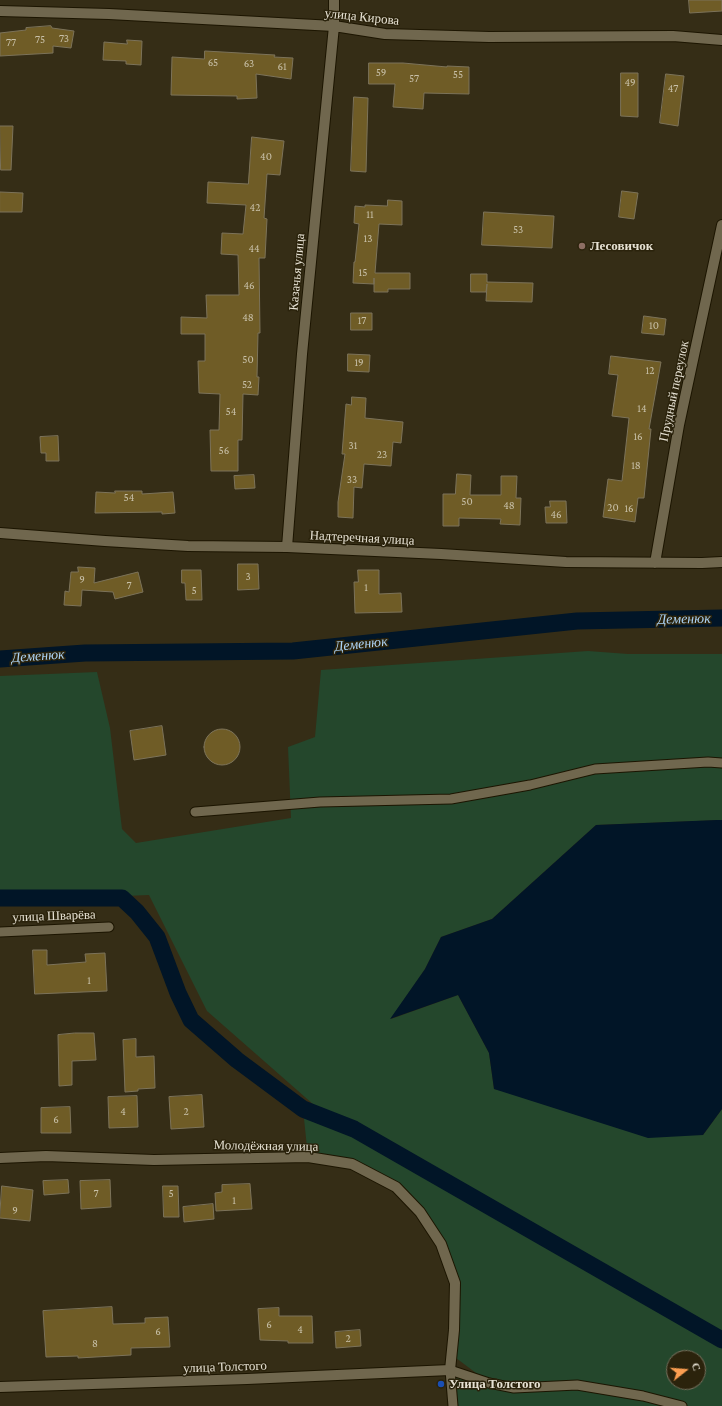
<!DOCTYPE html>
<html>
<head>
<meta charset="utf-8">
<style>
	body { margin:0 }
	#map { position:relative; width:722px; height:1406px; overflow:hidden; background:#352d16; font-family:"Crimson Pro",serif }
	canvas { display:block }
	.north { position:absolute; left:666px; top:1350px; width:40px; height:40px; box-sizing:border-box; background:#2b230c; border:1px solid #766f5c; border-radius:50%; rotate:73deg; font-size:11px; font-weight:700; line-height:16px; text-align:center; color:#e6e1d3 }
	.north::after { content:''; display:block; margin:auto; width:14px; height:18px; background:#fb9e51; clip-path:polygon(50% 0,100% 100%,50% 72%,0 100%) }
</style>
</head>
<body>
<div id="map">
<canvas width="722" height="1406"></canvas>
<div class="north">С</div>
</div>
<script>
const ctx = document.querySelector('canvas').getContext('2d');
ctx.lineJoin = 'round';
function fillPath(path, color) { ctx.fillStyle = color; ctx.fill(path, 'evenodd'); }
function strokePath(path, color, width, dash) { ctx.strokeStyle = color; ctx.lineWidth = width; ctx.lineCap = dash ? 'butt' : 'round'; ctx.setLineDash(dash || []); ctx.stroke(path); }
function write(font, color, halo, rows, align = 'center') {
  ctx.font = font + ' "Crimson Pro",serif'; ctx.lineWidth = 3; ctx.setLineDash([]); ctx.textBaseline = 'middle'; ctx.strokeStyle = halo; ctx.fillStyle = color; for (const [text, x, y, turn = 0] of rows) {
    ctx.save(); ctx.translate(x, y); ctx.rotate((+turn || 0) * Math.PI / 180); ctx.textAlign = isNaN(turn) ? turn : align; if (halo) ctx.strokeText(text, 0, 0); ctx.fillText(text, 0, 0); ctx.restore();
  }
}
fillPath(new Path2D(`
	M 588,651 L 628,654 L 722,654 L 722,820 L 596,825 L 492,919 L 441,937 L 425,969 L 391,1019 L 458,995 L 489,1053 L 494,1089 L 703,1135 L 722,1109 L 722,1406 L 453,1406 L 450,1370 L 488,1382 L 452,1355 L 455,1283 L 441,1244 L 396,1187 L 352,1164 L 308,1157 L 303,1109 L 330,1119 L 207,1011 L 149,895 L 0,901 L 0,676 L 97,672 L 110,728 L 122,829 L 136,843 L 291,818 L 288,747 L 315,737 L 321,670 ZM 674,1358 L 698,1358 L 698,1382 L 674,1382 Z`), '#24472c');
fillPath(new Path2D(`
	M 717,820 L 722,820 L 722,1109 L 703,1135 L 648,1138 L 494,1089 L 489,1053 L 458,995 L 390,1019 L 425,969 L 441,937 L 492,919 L 596,825 Z`), '#011527');
strokePath(new Path2D(`
	M 0,659 L 85,653 L 293,651 L 577,621 L 722,618
	M 0,898 L 122,898 L 137,912 L 157,937 L 178,993 L 191,1020 L 237,1060 L 303,1109 L 354,1129 L 722,1340`), '#011527', 17);
const building = new Path2D(`
	M 689,0 L 722,0 L 722,11 L 690,13 Z
	M 51,26 L 52,28 L 74,31 L 71,48 L 53,46 L 53,53 L 0,56 L 0,33 L 26,30 L 26,28 Z
	M 127,40 L 142,41 L 141,65 L 126,64 L 126,61 L 103,60 L 104,42 L 127,44 Z
	M 205,51 L 275,55 L 274,57 L 293,58 L 291,79 L 256,74 L 257,98 L 237,99 L 237,96 L 171,95 L 172,57 L 204,59 Z
	M 369,63 L 403,63 L 447,67 L 447,66 L 469,67 L 469,94 L 424,93 L 423,109 L 393,107 L 395,84 L 369,84 Z
	M 621,73 L 638,73 L 638,117 L 621,116 Z
	M 666,74 L 684,76 L 678,126 L 660,123 Z
	M 354,97 L 368,98 L 366,172 L 351,171 Z
	M 0,126 L 13,126 L 11,170 L 1,170 Z
	M 252,137 L 284,141 L 280,175 L 267,174 L 264,218 L 267,219 L 265,258 L 259,258 L 260,333 L 258,333 L 257,377 L 259,377 L 258,395 L 243,394 L 242,440 L 238,440 L 238,471 L 211,471 L 210,430 L 219,430 L 220,394 L 199,393 L 198,361 L 205,361 L 205,334 L 181,334 L 181,317 L 207,318 L 206,295 L 239,295 L 238,255 L 221,254 L 222,233 L 243,234 L 246,205 L 207,203 L 208,182 L 248,184 Z
	M 622,191 L 638,193 L 634,219 L 619,217 Z
	M 0,192 L 23,193 L 22,212 L 0,212 Z
	M 388,200 L 402,201 L 402,225 L 379,224 L 375,273 L 410,273 L 410,289 L 388,289 L 388,292 L 374,292 L 374,278 L 374,284 L 353,283 L 354,262 L 355,262 L 359,224 L 354,223 L 355,206 L 365,207 L 365,205 L 387,206 Z
	M 484,212 L 554,216 L 552,248 L 482,245 Z
	M 471,274 L 487,274 L 487,282 L 533,283 L 532,302 L 486,301 L 487,284 L 486,292 L 471,292 Z
	M 351,313 L 372,313 L 372,330 L 351,330 Z
	M 644,316 L 666,319 L 664,335 L 642,333 Z
	M 348,354 L 370,355 L 369,372 L 348,371 Z
	M 611,356 L 661,362 L 649,429 L 651,429 L 644,498 L 638,498 L 635,522 L 603,517 L 608,479 L 622,481 L 629,418 L 612,416 L 618,375 L 609,374 Z
	M 352,397 L 366,398 L 365,418 L 403,422 L 402,433 L 401,443 L 393,442 L 391,466 L 364,464 L 362,488 L 354,487 L 353,518 L 338,517 L 338,502 L 345,454 L 342,454 L 346,404 L 351,405 Z
	M 58,436 L 59,461 L 46,461 L 46,453 L 41,453 L 40,437 Z
	M 457,474 L 471,475 L 470,495 L 501,495 L 501,476 L 517,476 L 516,498 L 521,498 L 520,525 L 500,524 L 501,519 L 459,518 L 459,526 L 443,526 L 443,494 L 455,494 Z
	M 254,475 L 255,488 L 235,489 L 234,476 Z
	M 115,491 L 142,491 L 142,494 L 173,492 L 175,513 L 162,514 L 162,512 L 95,513 L 96,492 L 115,493 Z
	M 550,501 L 566,501 L 567,523 L 546,523 L 545,507 L 550,507 Z
	M 238,564 L 258,564 L 259,589 L 238,590 Z
	M 78,567 L 95,568 L 94,583 L 138,572 L 143,592 L 115,599 L 113,592 L 82,590 L 81,606 L 64,605 L 65,591 L 69,592 L 71,572 L 78,572 Z
	M 182,570 L 201,570 L 202,600 L 186,600 L 185,583 L 182,583 Z
	M 358,570 L 379,570 L 379,594 L 401,593 L 402,612 L 355,613 L 354,582 L 358,582 Z
	M 162,726 L 166,755 L 134,760 L 130,731 Z
	M204 747a18 18 0 1 1 36 0a18 18 0 1 1-36 0Z
	M 33,950 L 47,950 L 47,965 L 86,962 L 85,954 L 105,953 L 107,991 L 35,994 Z
	M 75,1033 L 94,1033 L 96,1060 L 72,1061 L 72,1085 L 59,1086 L 58,1035 Z
	M 136,1039 L 136,1057 L 154,1056 L 155,1088 L 138,1089 L 138,1091 L 125,1092 L 123,1040 Z
	M 202,1095 L 204,1127 L 171,1129 L 169,1097 Z
	M 137,1096 L 138,1127 L 109,1128 L 108,1097 Z
	M 70,1107 L 71,1133 L 41,1133 L 41,1108 Z
	M 68,1180 L 69,1193 L 44,1195 L 43,1181 Z
	M 110,1180 L 111,1207 L 81,1209 L 80,1181 Z
	M 250,1184 L 252,1209 L 216,1211 L 215,1193 L 222,1192 L 222,1185 Z
	M 2,1186 L 33,1190 L 30,1221 L 0,1218 Z
	M 163,1186 L 178,1186 L 179,1217 L 164,1217 Z
	M 213,1204 L 214,1219 L 184,1222 L 183,1207 Z
	M 112,1307 L 113,1324 L 145,1323 L 145,1318 L 168,1317 L 170,1347 L 131,1348 L 131,1355 L 78,1358 L 78,1356 L 46,1357 L 43,1311 Z
	M 279,1308 L 279,1316 L 312,1316 L 313,1343 L 288,1343 L 288,1341 L 260,1340 L 258,1309 Z
	M 360,1330 L 361,1346 L 336,1348 L 335,1332 Z`);
fillPath(building, '#6f5c26');
strokePath(building, '#7c735a', 1);
const service = new Path2D(`
	M 195,812 L 320,802 L 451,799 L 530,785 L 595,769 L 708,762 L 722,763
	M 0,932 L 109,927
	M 453,1406 L 450,1370 L 489,1383 L 514,1388 L 577,1385 L 643,1396 L 682,1406`);
const minor = new Path2D(`
	M 0,11 L 109,14 L 334,26 L 385,34 L 489,37 L 673,36 L 722,40
	M 0,533 L 105,541 L 188,546 L 287,547 L 441,554 L 566,562 L 702,563 L 722,562
	M 287,547 L 302,354 L 334,26 L 334,0
	M 655,563 L 679,425 L 722,225
	M 0,1158 L 46,1156 L 154,1160 L 308,1157 L 352,1164 L 396,1187 L 420,1212 L 441,1244 L 455,1283 L 454,1330 L 450,1370 L 247,1379 L 0,1387`);
strokePath(service, '#1c1501', 11);
strokePath(minor, '#1c1501', 12);
strokePath(service, '#70674e', 9);
strokePath(minor, '#70674e', 10);
for (const [x, y, r, color] of [
	[582,246,4,"#8d6e63"],
	[441,1384,4,"#1a4fb4"]
]) { const dot = new Path2D(); dot.arc(x, y, r, 0, 2 * Math.PI); ctx.fillStyle = color; ctx.fill(dot); strokePath(dot, '#2b230c', 1.5); }
write('11px', '#c8c0a8', null, [
	["73",64,39],
	["75",40,40],
	["77",11,43],
	["65",213,63],
	["63",249,64],
	["61",282,67],
	["59",381,73],
	["55",458,75],
	["57",414,79],
	["49",630,83],
	["47",673,89],
	["40",266,157],
	["42",255,208],
	["11",370,215],
	["53",518,230],
	["13",368,239],
	["44",254,249],
	["15",363,273],
	["46",249,286],
	["48",248,318],
	["17",362,321],
	["10",654,326],
	["50",248,360],
	["19",359,363],
	["12",650,371],
	["52",247,385],
	["14",642,409],
	["54",231,412],
	["16",638,437],
	["31",353,446],
	["56",224,451],
	["23",382,455],
	["18",636,466],
	["33",352,480],
	["54",129,498],
	["50",467,502],
	["48",509,506],
	["20",613,508],
	["16",629,509],
	["46",556,515],
	["3",248,577],
	["9",82,580],
	["7",129,586],
	["1",366,588],
	["5",194,591],
	["1",89,981],
	["4",123,1112],
	["2",186,1112],
	["6",56,1120],
	["7",96,1194],
	["5",171,1194],
	["1",234,1201],
	["9",15,1211],
	["6",269,1325],
	["4",300,1330],
	["6",158,1332],
	["2",348,1339],
	["8",95,1344]
]);
write('13px', '#e6e1d3', '#2b230c', [
	["улица Кирова",362,17,6],
	["Казачья улица",297,272,-85],
	["Прудный переулок",674,391,-78],
	["Надтеречная улица",362,538,3],
	["улица Шварёва",54,916,-2],
	["Молодёжная улица",266,1146,1],
	["улица Толстого",225,1367,-2]
]);
write('bold 13px', '#e6e1d3', '#2b230c', [
	["Лесовичок",590,246],
	["Улица Толстого",449,1384]
], 'left');
write('italic 14px', '#acd3f6', '#2b230c', [
	["Деменюк",684,619,-1],
	["Деменюк",361,644,-6],
	["Деменюк",38,656,-4]
]);
</script>
</body>
</html>
